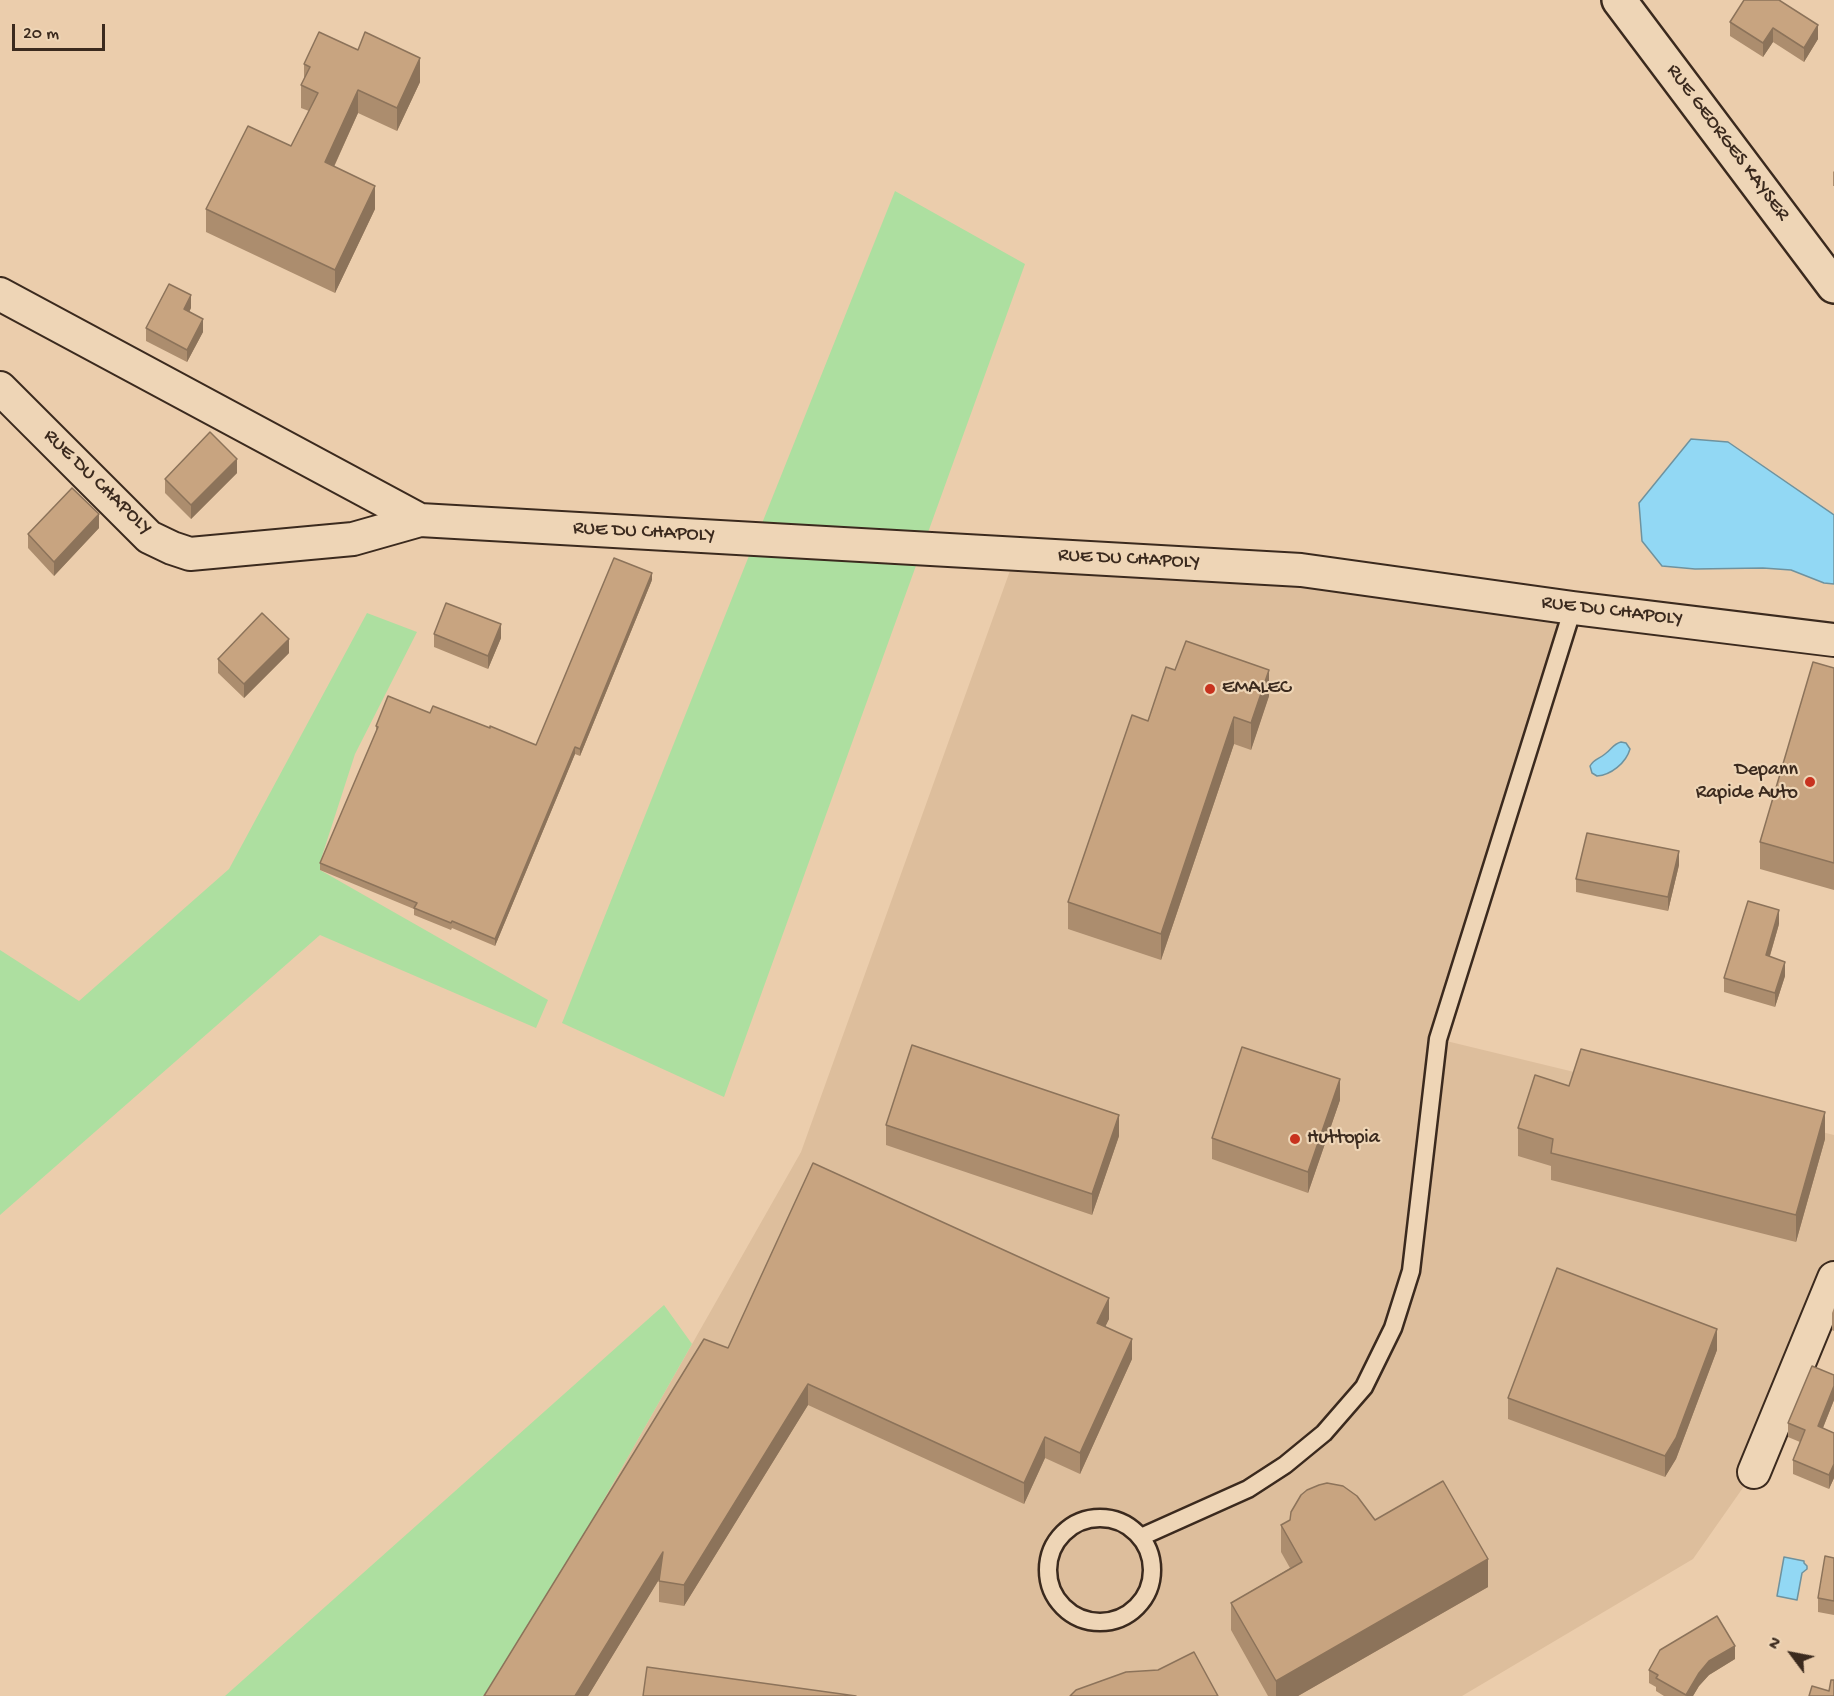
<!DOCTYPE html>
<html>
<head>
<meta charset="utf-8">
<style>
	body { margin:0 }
	#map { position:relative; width:1834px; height:1696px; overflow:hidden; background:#ebcdac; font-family:"Gochi Hand",sans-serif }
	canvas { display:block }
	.north { position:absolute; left:1762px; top:1624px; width:60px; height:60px; -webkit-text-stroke:4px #eed5b6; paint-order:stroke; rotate:302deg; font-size:16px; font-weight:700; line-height:24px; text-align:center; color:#3b2a1e }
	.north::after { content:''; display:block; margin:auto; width:21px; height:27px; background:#3b2a1e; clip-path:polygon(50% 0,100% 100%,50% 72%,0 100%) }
	.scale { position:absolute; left:12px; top:24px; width:93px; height:27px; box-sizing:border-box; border:3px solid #3b2a1e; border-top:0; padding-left:8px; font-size:18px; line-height:21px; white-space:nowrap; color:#3b2a1e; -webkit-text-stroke:4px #eed5b6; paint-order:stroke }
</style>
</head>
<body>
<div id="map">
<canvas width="1834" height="1696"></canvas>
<div class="north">N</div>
<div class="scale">20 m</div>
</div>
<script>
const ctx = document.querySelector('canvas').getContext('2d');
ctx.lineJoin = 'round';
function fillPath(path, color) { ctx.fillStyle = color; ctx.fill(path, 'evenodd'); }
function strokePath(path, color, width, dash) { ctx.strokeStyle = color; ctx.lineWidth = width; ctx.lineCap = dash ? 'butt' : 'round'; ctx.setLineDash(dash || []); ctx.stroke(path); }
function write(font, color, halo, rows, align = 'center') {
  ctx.font = font + ' "Gochi Hand",sans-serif'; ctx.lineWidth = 4.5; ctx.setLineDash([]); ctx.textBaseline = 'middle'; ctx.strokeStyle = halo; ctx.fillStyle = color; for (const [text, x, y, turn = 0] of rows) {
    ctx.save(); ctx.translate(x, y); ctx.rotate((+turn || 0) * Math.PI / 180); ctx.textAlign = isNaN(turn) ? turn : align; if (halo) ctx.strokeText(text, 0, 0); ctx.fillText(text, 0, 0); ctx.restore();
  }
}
fillPath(new Path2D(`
	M 1016,554 L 1573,608 L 1438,1039 L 1834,1135 L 1834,1278 L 1754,1472 L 1693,1559 L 1462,1696 L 485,1696 L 548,1598 L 801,1152 Z`), '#ddbe9c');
fillPath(new Path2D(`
	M 895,191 L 1025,264 L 724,1097 L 562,1023 Z
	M 367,613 L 417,632 L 355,754 L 322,856 L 320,870 L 548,1000 L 536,1028 L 320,935 L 0,1215 L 0,950 L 79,1001 L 229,869 Z
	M 664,1305 L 692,1344 L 548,1598 L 485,1696 L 225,1696 Z`), '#addfa0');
const water = new Path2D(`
	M 1691,439 L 1728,442 L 1834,515 L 1834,584 L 1824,583 L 1791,570 L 1763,568 L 1695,569 L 1662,566 L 1642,541 L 1639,503 Z
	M 1621,742 L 1626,743 L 1630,749 C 1626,763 1611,775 1597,776 L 1592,773 L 1590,766 C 1594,759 1599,759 1605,754 C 1612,749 1613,744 1621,742 Z
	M 1784,1557 L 1804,1561 L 1804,1563 L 1807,1566 L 1807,1569 L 1802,1573 L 1797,1600 L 1777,1596 Z`);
fillPath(water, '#92d8f4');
strokePath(water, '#6f929e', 1.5);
const service = new Path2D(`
	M1048 1570a52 52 0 1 1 104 0a52 52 0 1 1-104 0Z
	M 1141,1537 L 1248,1489 L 1285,1465 L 1324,1433 L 1364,1387 L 1393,1328 L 1411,1271 L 1438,1039 L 1573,608`);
const minor = new Path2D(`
	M 0,294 L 420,520
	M 0,388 L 149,537 L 172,548 L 190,554 L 353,539 L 420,520 L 1301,570 L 1573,608 L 1834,640
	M 1754,1472 L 1834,1278`);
const tertiary = new Path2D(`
	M 1619,0 L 1834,286`);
strokePath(service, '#3b2a1e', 21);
strokePath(minor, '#3b2a1e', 36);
strokePath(tertiary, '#3b2a1e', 38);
strokePath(service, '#eed5b6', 16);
strokePath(minor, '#eed5b6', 32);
strokePath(tertiary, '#eed5b6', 33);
fillPath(new Path2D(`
	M 1744,0 L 1818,39 L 1804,62 L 1773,42 L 1763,57 L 1730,36 L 1730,22 Z
	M 304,64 L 420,82 L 397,131 L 358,113 L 334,167 L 375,209 L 335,293 L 206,232 L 206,209 L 291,146 L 309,111 L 301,108 L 301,85 L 304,79 Z
	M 1834,171 L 1834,186 L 1833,186 L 1833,172 Z
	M 191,308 L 189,312 L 203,332 L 187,362 L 146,341 L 146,328 Z
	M 237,473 L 191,519 L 165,493 L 165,479 Z
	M 99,528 L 54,576 L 28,548 L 28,534 Z
	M 652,580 L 580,756 L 575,754 L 495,946 L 452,928 L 451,930 L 414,915 L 414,909 L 320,870 L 320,863 L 376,732 L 376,726 L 430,713 L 490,728 L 536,745 Z
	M 434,634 L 501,638 L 488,669 L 434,647 Z
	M 289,653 L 244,698 L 218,673 L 218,659 Z
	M 1834,668 L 1834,890 L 1760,869 L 1760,842 Z
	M 1269,696 L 1251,750 L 1234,744 L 1161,960 L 1068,929 L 1068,902 L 1148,721 Z
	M 1679,865 L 1668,911 L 1576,892 L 1576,879 Z
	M 1779,924 L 1770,956 L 1785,976 L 1775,1007 L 1724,992 L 1724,978 Z
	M 1569,1086 L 1825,1139 L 1796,1242 L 1551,1180 L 1551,1166 L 1518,1156 L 1518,1128 Z
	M 1340,1100 L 1308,1193 L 1212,1159 L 1212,1138 Z
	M 886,1125 L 1119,1136 L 1092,1215 L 886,1145 Z
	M 1834,1308 L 1834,1331 L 1832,1330 L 1832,1313 Z
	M 1109,1319 L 1105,1326 L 1132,1359 L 1080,1474 L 1045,1458 L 1024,1504 L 808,1405 L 684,1606 L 659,1602 L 659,1579 L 588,1696 L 484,1696 L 728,1348 Z
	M 1717,1350 L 1676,1459 L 1665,1477 L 1508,1419 L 1508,1398 Z
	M 1834,1375 L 1834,1400 L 1823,1428 L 1834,1433 L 1834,1478 L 1829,1489 L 1793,1474 L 1793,1460 L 1800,1442 L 1788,1437 L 1788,1423 Z
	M 1375,1520 L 1488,1587 L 1298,1696 L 1268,1696 L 1231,1630 L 1231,1603 L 1290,1568 L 1281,1552 L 1281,1525 Z
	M 1834,1558 L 1834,1615 L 1818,1612 L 1818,1598 Z
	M 1735,1659 L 1709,1675 L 1699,1686 L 1693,1696 L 1664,1696 L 1656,1691 L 1656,1687 L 1649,1683 L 1649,1670 Z`), '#ac8d6e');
fillPath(new Path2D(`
	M 1818,25 L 1818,39 L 1804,62 L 1804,48 Z
	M 1773,28 L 1773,42 L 1763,57 L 1763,43 Z
	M 420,58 L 420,82 L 397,131 L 397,108 Z
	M 358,90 L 358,113 L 325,186 L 325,162 Z
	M 375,186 L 375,209 L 335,293 L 335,270 Z
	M 191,295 L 191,308 L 184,322 L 184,309 Z
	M 203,319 L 203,332 L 187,362 L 187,350 Z
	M 237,459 L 237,473 L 191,519 L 191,505 Z
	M 99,514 L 99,528 L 54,576 L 54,562 Z
	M 652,573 L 652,580 L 580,756 L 580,749 Z
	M 501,624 L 501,638 L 488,669 L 488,656 Z
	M 289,639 L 289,653 L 244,698 L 244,684 Z
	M 1269,670 L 1269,696 L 1251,750 L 1251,723 Z
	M 1234,717 L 1234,744 L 1161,960 L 1161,934 Z
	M 575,747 L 575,754 L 495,946 L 495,939 Z
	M 1679,851 L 1679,865 L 1668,911 L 1668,897 Z
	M 1779,910 L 1779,924 L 1766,969 L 1766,955 Z
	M 1785,962 L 1785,976 L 1775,1007 L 1775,993 Z
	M 1340,1079 L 1340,1100 L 1308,1193 L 1308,1172 Z
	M 1825,1112 L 1825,1139 L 1796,1242 L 1796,1215 Z
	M 1119,1115 L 1119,1136 L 1092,1215 L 1092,1194 Z
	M 1109,1298 L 1109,1319 L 1097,1344 L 1097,1323 Z
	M 1717,1329 L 1717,1350 L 1676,1459 L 1665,1477 L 1665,1456 Z
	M 1132,1339 L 1132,1359 L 1080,1474 L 1080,1453 Z
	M 808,1384 L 808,1405 L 684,1606 L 684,1585 Z
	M 1834,1386 L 1834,1400 L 1818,1440 L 1818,1426 Z
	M 1045,1437 L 1045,1458 L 1024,1504 L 1024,1483 Z
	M 1834,1464 L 1834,1478 L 1829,1489 L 1829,1475 Z
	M 663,1552 L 663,1573 L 588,1696 L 575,1696 Z
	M 1488,1559 L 1488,1587 L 1298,1696 L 1276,1696 L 1276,1681 Z
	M 1735,1646 L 1735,1659 L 1709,1675 L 1699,1686 L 1693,1696 L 1686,1696 L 1699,1673 L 1709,1661 Z`), '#8c735a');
const building = new Path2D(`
	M 1744,0 L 1779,0 L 1818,25 L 1804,48 L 1773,28 L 1763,43 L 1730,22 Z
	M 319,32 L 358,50 L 365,32 L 420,58 L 397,108 L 358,90 L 325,162 L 375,186 L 335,270 L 206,209 L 248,126 L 291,146 L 318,93 L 301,85 L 310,67 L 304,64 Z
	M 169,284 L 191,295 L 184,309 L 203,319 L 187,350 L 146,328 Z
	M 210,432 L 237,459 L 191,505 L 165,479 Z
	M 72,488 L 99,514 L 54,562 L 28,534 Z
	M 614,558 L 652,573 L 580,749 L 575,747 L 495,939 L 452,921 L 451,923 L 414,908 L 417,903 L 320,863 L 378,727 L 376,726 L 388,696 L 430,713 L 433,706 L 490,728 L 490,726 L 536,745 Z
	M 446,603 L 501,624 L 488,656 L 434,634 Z
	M 262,613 L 289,639 L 244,684 L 218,659 Z
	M 1186,641 L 1269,670 L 1251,723 L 1234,717 L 1161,934 L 1068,902 L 1132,715 L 1148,721 L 1166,667 L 1175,670 Z
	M 1813,662 L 1834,668 L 1834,863 L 1760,842 Z
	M 1587,833 L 1679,851 L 1668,897 L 1576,879 Z
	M 1748,901 L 1779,910 L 1766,955 L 1785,962 L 1775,993 L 1724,978 Z
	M 912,1045 L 1119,1115 L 1092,1194 L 886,1125 Z
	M 1242,1047 L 1340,1079 L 1308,1172 L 1212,1138 Z
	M 1581,1049 L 1825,1112 L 1796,1215 L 1551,1153 L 1553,1139 L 1518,1128 L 1535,1075 L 1569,1086 Z
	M 813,1163 L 1109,1298 L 1097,1323 L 1132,1339 L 1080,1453 L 1045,1437 L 1024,1483 L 808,1384 L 684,1585 L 659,1581 L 663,1552 L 575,1696 L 484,1696 L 704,1339 L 728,1348 Z
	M 1557,1268 L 1717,1329 L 1676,1438 L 1665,1456 L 1508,1398 Z
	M 1812,1366 L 1834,1375 L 1834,1386 L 1818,1426 L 1834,1433 L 1834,1464 L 1829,1475 L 1793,1460 L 1805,1430 L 1788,1423 Z
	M 1443,1481 L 1488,1559 L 1276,1681 L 1231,1603 L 1302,1562 L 1281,1525 L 1290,1520 L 1291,1512 L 1301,1495 L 1307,1490 L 1319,1485 L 1327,1483 L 1343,1486 L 1357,1496 L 1375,1520 Z
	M 1825,1556 L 1834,1558 L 1834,1601 L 1818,1598 Z
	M 1717,1616 L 1735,1646 L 1709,1661 L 1699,1673 L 1686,1695 L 1656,1678 L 1658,1675 L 1649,1670 L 1660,1650 Z
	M 1194,1652 L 1218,1696 L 1070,1696 L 1076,1690 L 1126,1672 L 1158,1670 Z
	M 647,1667 L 856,1696 L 643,1696 Z
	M 1831,1680 L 1834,1680 L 1834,1696 L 1809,1696 L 1812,1686 L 1829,1691 Z`);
fillPath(building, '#c8a480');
strokePath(building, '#8c735a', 1.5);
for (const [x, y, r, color] of [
	[1210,689,6,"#c8321e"],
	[1810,782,6,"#c8321e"],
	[1295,1139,6,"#c8321e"]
]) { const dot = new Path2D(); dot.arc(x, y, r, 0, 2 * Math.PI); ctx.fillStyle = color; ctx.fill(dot); strokePath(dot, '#eed5b6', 2); }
write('20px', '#3b2a1e', '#eed5b6', [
	["RUE GEORGES KAYSER",1727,143,53],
	["RUE DU CHAPOLY",97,483,44],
	["RUE DU CHAPOLY",644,533,3],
	["RUE DU CHAPOLY",1129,560,3],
	["RUE DU CHAPOLY",1612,612,7]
]);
write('20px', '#3b2a1e', '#eed5b6', [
	["EMALEC",1222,689],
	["Depann",1798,771,"right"],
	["Rapide Auto",1798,794,"right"],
	["Huttopia",1307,1139]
], 'left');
</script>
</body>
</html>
